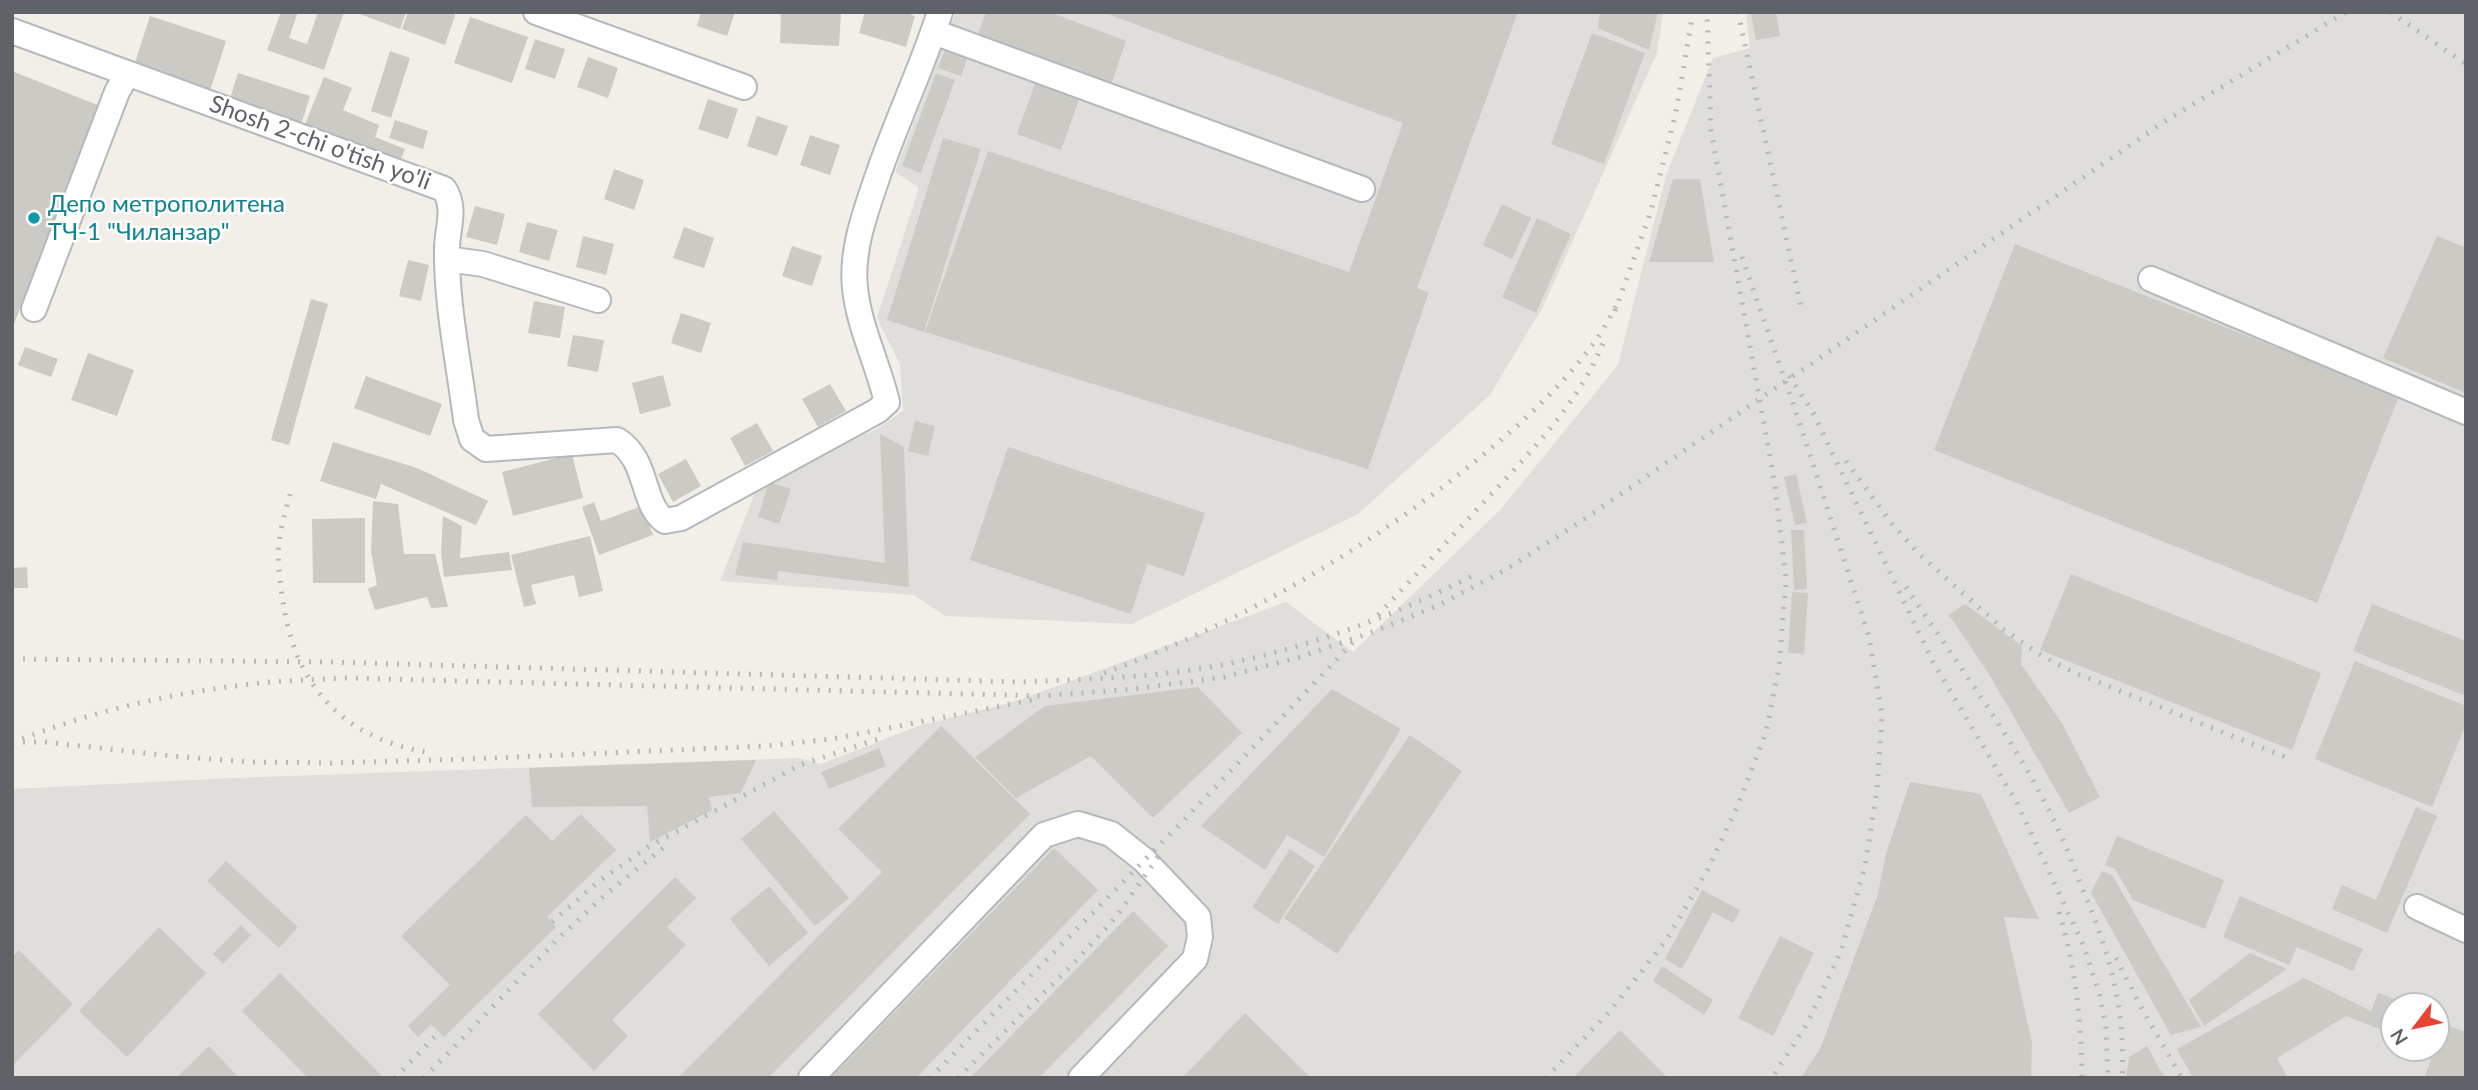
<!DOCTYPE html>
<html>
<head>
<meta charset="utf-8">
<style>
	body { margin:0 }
	#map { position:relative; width:2478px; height:1090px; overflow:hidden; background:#f1efe8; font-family:Lato,sans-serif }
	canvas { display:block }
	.frame { position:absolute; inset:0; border:14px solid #5f6368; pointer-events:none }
	.north { position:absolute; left:2380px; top:992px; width:70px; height:70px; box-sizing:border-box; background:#fff; border:2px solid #bfc1c3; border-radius:50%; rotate:238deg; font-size:19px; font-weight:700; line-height:28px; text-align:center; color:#5f6368 }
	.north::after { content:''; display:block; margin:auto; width:24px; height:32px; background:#ea4335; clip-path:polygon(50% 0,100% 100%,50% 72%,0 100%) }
</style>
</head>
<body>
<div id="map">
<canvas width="2478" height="1090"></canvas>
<div class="frame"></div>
<div class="north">N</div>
</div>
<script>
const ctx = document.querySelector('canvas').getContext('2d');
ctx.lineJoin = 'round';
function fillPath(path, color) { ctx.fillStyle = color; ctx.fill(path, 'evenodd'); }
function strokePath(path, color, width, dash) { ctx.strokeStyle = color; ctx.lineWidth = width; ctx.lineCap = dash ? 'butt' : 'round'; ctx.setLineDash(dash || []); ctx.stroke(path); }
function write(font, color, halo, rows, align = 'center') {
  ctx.font = font + ' Lato,sans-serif'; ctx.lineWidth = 5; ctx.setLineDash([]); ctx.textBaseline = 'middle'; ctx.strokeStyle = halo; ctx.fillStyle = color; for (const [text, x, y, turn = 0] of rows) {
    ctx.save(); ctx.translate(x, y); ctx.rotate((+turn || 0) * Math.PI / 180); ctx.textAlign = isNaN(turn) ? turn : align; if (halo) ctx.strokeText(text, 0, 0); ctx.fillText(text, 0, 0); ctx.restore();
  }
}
fillPath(new Path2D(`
	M 956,12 L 1663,12 L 1657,53 L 1543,307 L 1490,395 L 1358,514 L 1132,624 L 945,616 L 914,595 L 720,581 L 760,480 L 877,429 L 903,411 L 900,364 L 877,318 L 919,188 L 895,172 Z
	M 1746,12 L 2466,12 L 2466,1078 L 12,1078 L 12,789 L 233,778 L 799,758 L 821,764 L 918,726 L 1010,703 L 1286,602 L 1353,652 L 1501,509 L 1618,365 L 1666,175 L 1713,58 L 1750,48 ZM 2394,1006 L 2436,1006 L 2436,1048 L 2394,1048 Z`), '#e0deda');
fillPath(new Path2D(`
	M 281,12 L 298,12 L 289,38 L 307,44 L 318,12 L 344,12 L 324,70 L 267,50 Z
	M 354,12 L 406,12 L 400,29 Z
	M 408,12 L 448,12 L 455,15 L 445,45 L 402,29 Z
	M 701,12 L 735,12 L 727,36 L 697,26 Z
	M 781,12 L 841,12 L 839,46 L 780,43 Z
	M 865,12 L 903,12 L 915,16 L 906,47 L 859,33 Z
	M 986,12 L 1049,12 L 1126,41 L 1111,85 L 978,35 Z
	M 1102,12 L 1518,12 L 1417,288 L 1429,292 L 1368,469 L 925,332 L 988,151 L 1349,272 L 1403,123 Z
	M 1600,12 L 1658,12 L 1649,50 L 1598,28 Z
	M 1751,12 L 1776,12 L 1780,36 L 1756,40 Z
	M 150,16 L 226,41 L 209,94 L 133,69 Z
	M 470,17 L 528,37 L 512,83 L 454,63 Z
	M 1592,33 L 1645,53 L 1604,164 L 1551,144 Z
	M 535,39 L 565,49 L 555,79 L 525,69 Z
	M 947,45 L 969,53 L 961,76 L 938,68 Z
	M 390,51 L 410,58 L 391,118 L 371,111 Z
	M 588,57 L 618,68 L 608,98 L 577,87 Z
	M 12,71 L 100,106 L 12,329 Z
	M 238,73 L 310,96 L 300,128 L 228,105 Z
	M 936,73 L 955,80 L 921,173 L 902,166 Z
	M 324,77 L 352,88 L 343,110 L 379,125 L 375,137 L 405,149 L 399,164 L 304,127 Z
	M 1037,78 L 1081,94 L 1061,150 L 1017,134 Z
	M 708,99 L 738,109 L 728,139 L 698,129 Z
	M 757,116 L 788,126 L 777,156 L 747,146 Z
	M 395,120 L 428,131 L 423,149 L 389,138 Z
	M 810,135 L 840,145 L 830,175 L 800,165 Z
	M 943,138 L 981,149 L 924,332 L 887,320 Z
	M 614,169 L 644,180 L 634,210 L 604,199 Z
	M 1673,179 L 1700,179 L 1714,262 L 1649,262 Z
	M 1502,204 L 1531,218 L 1512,259 L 1483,245 Z
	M 475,206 L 505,214 L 497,245 L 466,237 Z
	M 1537,218 L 1571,234 L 1536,313 L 1502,297 Z
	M 527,222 L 558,230 L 549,261 L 519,252 Z
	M 684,227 L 714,238 L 704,268 L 673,258 Z
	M 583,236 L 614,244 L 606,275 L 576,267 Z
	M 2437,236 L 2466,248 L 2466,393 L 2383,358 Z
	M 2015,244 L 2399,396 L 2317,603 L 1934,450 Z
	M 792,246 L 822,256 L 812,286 L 782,276 Z
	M 408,260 L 429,265 L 421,301 L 399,296 Z
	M 311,299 L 328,304 L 289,445 L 271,440 Z
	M 534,301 L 565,307 L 560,338 L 528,333 Z
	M 681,313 L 711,323 L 701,353 L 671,343 Z
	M 573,335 L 604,340 L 598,372 L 567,366 Z
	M 25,347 L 58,359 L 51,377 L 18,365 Z
	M 88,353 L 134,370 L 117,416 L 71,400 Z
	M 663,375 L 671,406 L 640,414 L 632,383 Z
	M 366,376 L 442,404 L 430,436 L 354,408 Z
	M 830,384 L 846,411 L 818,427 L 802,399 Z
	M 915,421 L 935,426 L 928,456 L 908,451 Z
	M 757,423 L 773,451 L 745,466 L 730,438 Z
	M 880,434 L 904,447 L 909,587 L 778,571 L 777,580 L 735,575 L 743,542 L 885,563 Z
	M 333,442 L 417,468 L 488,501 L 476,525 L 381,484 L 376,499 L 320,481 Z
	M 1008,447 L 1205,513 L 1184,576 L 1147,564 L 1131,614 L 970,560 Z
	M 572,454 L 583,498 L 513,516 L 502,472 Z
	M 686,459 L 701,486 L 673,502 L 658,474 Z
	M 1796,474 L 1807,523 L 1795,525 L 1784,477 Z
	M 769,482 L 791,489 L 779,524 L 758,517 Z
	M 373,501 L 398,504 L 404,554 L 435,554 L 448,607 L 431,608 L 427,597 L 375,610 L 368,589 L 377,585 L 371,552 Z
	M 594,502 L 601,521 L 642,506 L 653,535 L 599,555 L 582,507 Z
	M 443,516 L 462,526 L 460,558 L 509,552 L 512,570 L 444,577 L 441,552 Z
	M 365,518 L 365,583 L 313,583 L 312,519 Z
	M 1791,530 L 1804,530 L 1807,589 L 1794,590 Z
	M 590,536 L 603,591 L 579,597 L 574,575 L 531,585 L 536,604 L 524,607 L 511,555 Z
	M 27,567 L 28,588 L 12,588 L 12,568 Z
	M 2071,574 L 2321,673 L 2292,750 L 2040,650 Z
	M 1792,592 L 1808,593 L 1804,654 L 1788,653 Z
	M 1965,604 L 2022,646 L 2021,664 L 2063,725 L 2100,797 L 2069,813 L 1992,679 L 1949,615 Z
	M 2372,604 L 2466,641 L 2466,696 L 2353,651 Z
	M 2355,661 L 2466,706 L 2466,724 L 2432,807 L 2315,759 Z
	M 1198,687 L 1242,733 L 1153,818 L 1091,756 L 1016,798 L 975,757 L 1045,706 Z
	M 1332,689 L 1401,729 L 1324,857 L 1287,835 L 1265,870 L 1201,826 Z
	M 941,726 L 1030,814 L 768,1078 L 678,1078 L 882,872 L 838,829 Z
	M 1410,735 L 1462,771 L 1337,954 L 1284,918 Z
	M 879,748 L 886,766 L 829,789 L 821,772 Z
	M 756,760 L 741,793 L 709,797 L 712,810 L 650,842 L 647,806 L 532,807 L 529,768 Z
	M 1910,782 L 1981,794 L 2039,919 L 2004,917 L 2032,1043 L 2031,1078 L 1801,1078 L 1820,1049 L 1878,894 L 1886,853 Z
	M 2416,807 L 2437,816 L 2387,933 L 2332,909 L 2342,885 L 2376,900 Z
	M 774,811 L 849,898 L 815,926 L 741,839 Z
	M 581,814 L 616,850 L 547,917 L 556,927 L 444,1037 L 431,1024 L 418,1037 L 408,1026 L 450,985 L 401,936 L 526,815 L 552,841 Z
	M 2117,836 L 2224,880 L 2205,929 L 2133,900 L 2115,869 L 2105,865 Z
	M 1054,848 L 1098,890 L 916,1078 L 831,1078 Z
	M 1290,849 L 1315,866 L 1278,924 L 1252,907 Z
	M 226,861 L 298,927 L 279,948 L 207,881 Z
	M 2102,871 L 2112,875 L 2201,1027 L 2171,1035 L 2091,893 Z
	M 675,877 L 696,898 L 667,927 L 686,945 L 612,1020 L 628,1036 L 594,1071 L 538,1014 Z
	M 769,886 L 808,933 L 769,966 L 730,919 Z
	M 1702,890 L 1740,910 L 1733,923 L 1713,912 L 1682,969 L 1665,959 Z
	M 2240,896 L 2363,949 L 2353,971 L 2297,947 L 2289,965 L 2223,937 Z
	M 1133,911 L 1168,946 L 1039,1078 L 970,1078 Z
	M 241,925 L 251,935 L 223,964 L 213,954 Z
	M 159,927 L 206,973 L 127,1057 L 79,1011 Z
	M 1780,936 L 1814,953 L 1773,1036 L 1738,1018 Z
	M 19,950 L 73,1004 L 12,1066 L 12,957 Z
	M 2250,953 L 2287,969 L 2204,1026 L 2189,1000 Z
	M 1662,966 L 1713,1000 L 1704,1015 L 1653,981 Z
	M 280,973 L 381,1075 L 379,1078 L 308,1078 L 242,1011 Z
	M 2304,978 L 2371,1011 L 2378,993 L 2412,1006 L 2394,1006 L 2394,1035 L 2346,1016 L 2277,1058 L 2288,1078 L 2193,1078 L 2177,1049 Z
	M 1245,1013 L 1311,1078 L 1182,1078 Z
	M 2444,1024 L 2466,1032 L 2466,1078 L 2424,1078 Z
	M 1620,1030 L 1668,1078 L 1573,1078 Z
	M 209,1046 L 239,1078 L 176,1078 Z
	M 2147,1046 L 2165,1078 L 2126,1078 L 2129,1057 Z`), '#cccac5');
const minor = new Path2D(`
	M 536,12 L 744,87
	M 12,31 L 444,189 C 456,208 448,225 447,247 C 446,304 459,363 466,420 L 472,439 L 486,449 L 617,440 C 649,460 641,504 665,521 L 681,518 L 877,411 L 887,402 C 878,364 859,327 855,288 C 851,251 865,213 877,178 C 896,122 922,68 940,12
	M 934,32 L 1362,189
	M 447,259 L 483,264 L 598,300
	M 2151,279 L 2466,412
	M 34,309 L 117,92 L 127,74
	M 2417,907 L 2466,930
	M 811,1078 L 1044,835 L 1078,824 L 1111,834 L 1144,860 L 1198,917 L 1200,937 L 1195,959 L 1081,1078`);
strokePath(minor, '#b5b8bc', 28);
strokePath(minor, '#fff', 24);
strokePath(new Path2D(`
	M 1738,12 L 1801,307
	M 2390,12 L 2466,64
	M 1742,257 L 1799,421 L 1869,637 L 1882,715 L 1877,790 L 1865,866 L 1841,951 L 1807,1024 L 1772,1078
	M 1615,311 L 1651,211 L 1676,112 L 1693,12
	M 1789,376 L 1818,420
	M 1813,413 L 1933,662 L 2018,805 L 2084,947 L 2100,996 L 2106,1028 L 2108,1078
	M 1846,461 L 1892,524 L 1919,554 L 2003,629 L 2039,654 L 2075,673 L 2285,757
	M 290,494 C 286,510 281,526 279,542 C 277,561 280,582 283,601 C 295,687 344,740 432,753
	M 1906,587 C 1957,664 2019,745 2058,829 C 2067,848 2074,868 2082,888 C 2109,951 2126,1009 2122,1078
	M 1378,615 C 1412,579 1447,542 1481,505 C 1527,456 1581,402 1605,338
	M 12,659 L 329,662 L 1019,682 C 1086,679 1155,678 1221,665 C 1308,648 1393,616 1472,576
	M 1104,673 C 1235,625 1360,554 1468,467 C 1512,432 1556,393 1590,348 C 1601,335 1609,318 1618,303
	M 23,742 L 45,742 L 171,756 L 251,762 L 328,763 L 470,759 L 765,746 L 832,739 L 1032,700
	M 12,743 C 88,712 170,693 252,684 C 282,680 313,680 344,678 L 1043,696 L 1134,689 L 1224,677 L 1300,657 L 1370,633 L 1439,605 L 1507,569 L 1583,520 L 2167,120 L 2346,12
	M 2059,912 C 2076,969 2081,1018 2082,1078
	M 552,922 L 599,881 L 648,847 L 800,765 L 881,738
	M 2116,958 L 2142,1009 L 2182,1078
	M 395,1078 L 439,1032
	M 424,1078 L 557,940 L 606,894 L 663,848
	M 930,1078 L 1184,820 L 1357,638
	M 958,1078 L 1073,964 L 1116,917 L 1160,854
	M 1546,1078 L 1611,1010 L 1667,939 L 1708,869 L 1738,805 L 1766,732 L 1779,667 L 1786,581 L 1775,485 L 1711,130 L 1707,12`), '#b6b7b8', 5, [2, 9]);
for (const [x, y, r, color] of [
	[34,218,7,"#0f9aa8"]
]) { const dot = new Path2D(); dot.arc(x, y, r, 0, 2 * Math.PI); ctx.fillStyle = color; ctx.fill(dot); strokePath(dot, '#fff', 2.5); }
write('24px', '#5f6368', '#fff', [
	["Shosh 2-chi o'tish yo'li",320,143,20]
]);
write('24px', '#0d838f', '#fff', [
	["Депо метрополитена",48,204],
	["ТЧ-1 \"Чиланзар\"",48,232]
], 'left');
</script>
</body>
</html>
